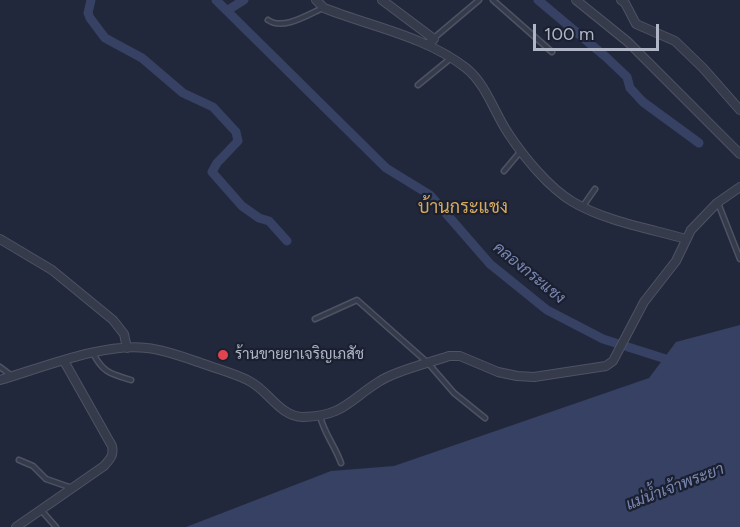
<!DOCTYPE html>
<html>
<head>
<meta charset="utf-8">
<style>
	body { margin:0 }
	#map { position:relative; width:740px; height:527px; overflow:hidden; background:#22283b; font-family:Figtree,sans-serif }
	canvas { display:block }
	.scale { position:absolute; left:533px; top:24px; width:126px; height:27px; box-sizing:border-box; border:3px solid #b1b6c7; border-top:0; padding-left:8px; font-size:18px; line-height:21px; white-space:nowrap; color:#b1b6c7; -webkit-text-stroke:4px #1b2030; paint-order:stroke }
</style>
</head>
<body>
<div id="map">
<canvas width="740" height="527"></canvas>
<div class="scale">100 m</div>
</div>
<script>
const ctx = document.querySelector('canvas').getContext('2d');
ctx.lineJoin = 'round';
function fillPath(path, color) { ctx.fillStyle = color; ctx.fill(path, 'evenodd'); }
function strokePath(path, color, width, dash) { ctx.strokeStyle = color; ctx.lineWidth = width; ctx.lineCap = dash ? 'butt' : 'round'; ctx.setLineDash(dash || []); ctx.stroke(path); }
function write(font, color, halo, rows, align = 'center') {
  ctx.font = font + ' Figtree,Sarabun,sans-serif'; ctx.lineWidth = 4.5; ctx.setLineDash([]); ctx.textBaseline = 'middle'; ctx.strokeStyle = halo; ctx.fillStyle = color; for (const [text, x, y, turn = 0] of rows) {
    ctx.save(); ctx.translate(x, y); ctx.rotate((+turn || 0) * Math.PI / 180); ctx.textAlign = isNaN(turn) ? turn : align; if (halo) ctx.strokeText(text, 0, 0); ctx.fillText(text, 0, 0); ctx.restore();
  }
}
fillPath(new Path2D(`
	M 740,325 L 740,527 L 186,527 L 331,471 L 394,466 L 649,378 L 676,342 Z`), '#364163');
strokePath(new Path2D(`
	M 91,0 L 88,13 L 90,18 L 105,38 L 142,58 L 183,93 L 213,107 L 236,132 L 238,141 L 217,163 L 212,172 L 242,206 L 259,218 L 269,221 L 287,241
	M 216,0 L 386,168 L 430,195 L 490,264 L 547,310 L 603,339 L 672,361 L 674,364
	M 538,0 L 606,57 L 627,77 L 630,88 L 643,102 L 699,143
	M 228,10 L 244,0`), '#364163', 9);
const service = new Path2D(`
	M 493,0 L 552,52
	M 268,20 C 283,31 309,14 323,8
	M 434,38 L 479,0
	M 418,85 L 451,58
	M 504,171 L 520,152
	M 718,203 L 740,259
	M 583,206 L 595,189
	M 315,319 L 357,300 L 428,363 L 454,393 L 485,418
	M 93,353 C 103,373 111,374 131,380
	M 0,367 L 12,376
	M 320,416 C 324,433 335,446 341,463
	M 19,460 L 33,466 L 46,479 L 72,488
	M 41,510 L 56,527`);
const minor = new Path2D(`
	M 316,0 L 324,8 C 372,27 425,36 466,68 C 486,84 494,112 508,133 C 523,156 549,188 573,202 C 605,221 651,229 686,239
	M 382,0 L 434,39 L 427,45
	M 576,0 L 628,42 L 740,154
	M 621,0 L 625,3 L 636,24 L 675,41 L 703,68 L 740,110
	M 0,239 L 52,270 L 113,320 L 124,334 L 127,348
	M 0,380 C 41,368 105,342 147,348 C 166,350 186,358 204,364 C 220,370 237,374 251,382 C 269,392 281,417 303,417 C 344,416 349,400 380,381 C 397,370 429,363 449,356 L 460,356 L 498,372 L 517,376 L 534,377 L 606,366 L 613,361 L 644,302 L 676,261 L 691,230 L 717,203 L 740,187
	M 16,527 L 104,466 C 110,459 114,456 112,446 L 64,361`);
strokePath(service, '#4e5363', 7);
strokePath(minor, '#4e5363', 10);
strokePath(service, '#363b4c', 4);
strokePath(minor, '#363b4c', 8);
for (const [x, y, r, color] of [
	[223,355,6,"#e0444e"]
]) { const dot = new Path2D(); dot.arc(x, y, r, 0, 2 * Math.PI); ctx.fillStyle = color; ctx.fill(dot); strokePath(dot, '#1b2030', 2); }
write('15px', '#b1b6c7', '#1b2030', [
	["ร้านขายยาเจริญเภสัช",235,355]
], 'left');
write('italic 16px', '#7986b0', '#1b2030', [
	["คลองกระแชง",529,273,39],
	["แม่น้ำเจ้าพระยา",675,487,-21]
]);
write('18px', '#d5a85f', '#1b2030', [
	["บ้านกระแชง",463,208]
]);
</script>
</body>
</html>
